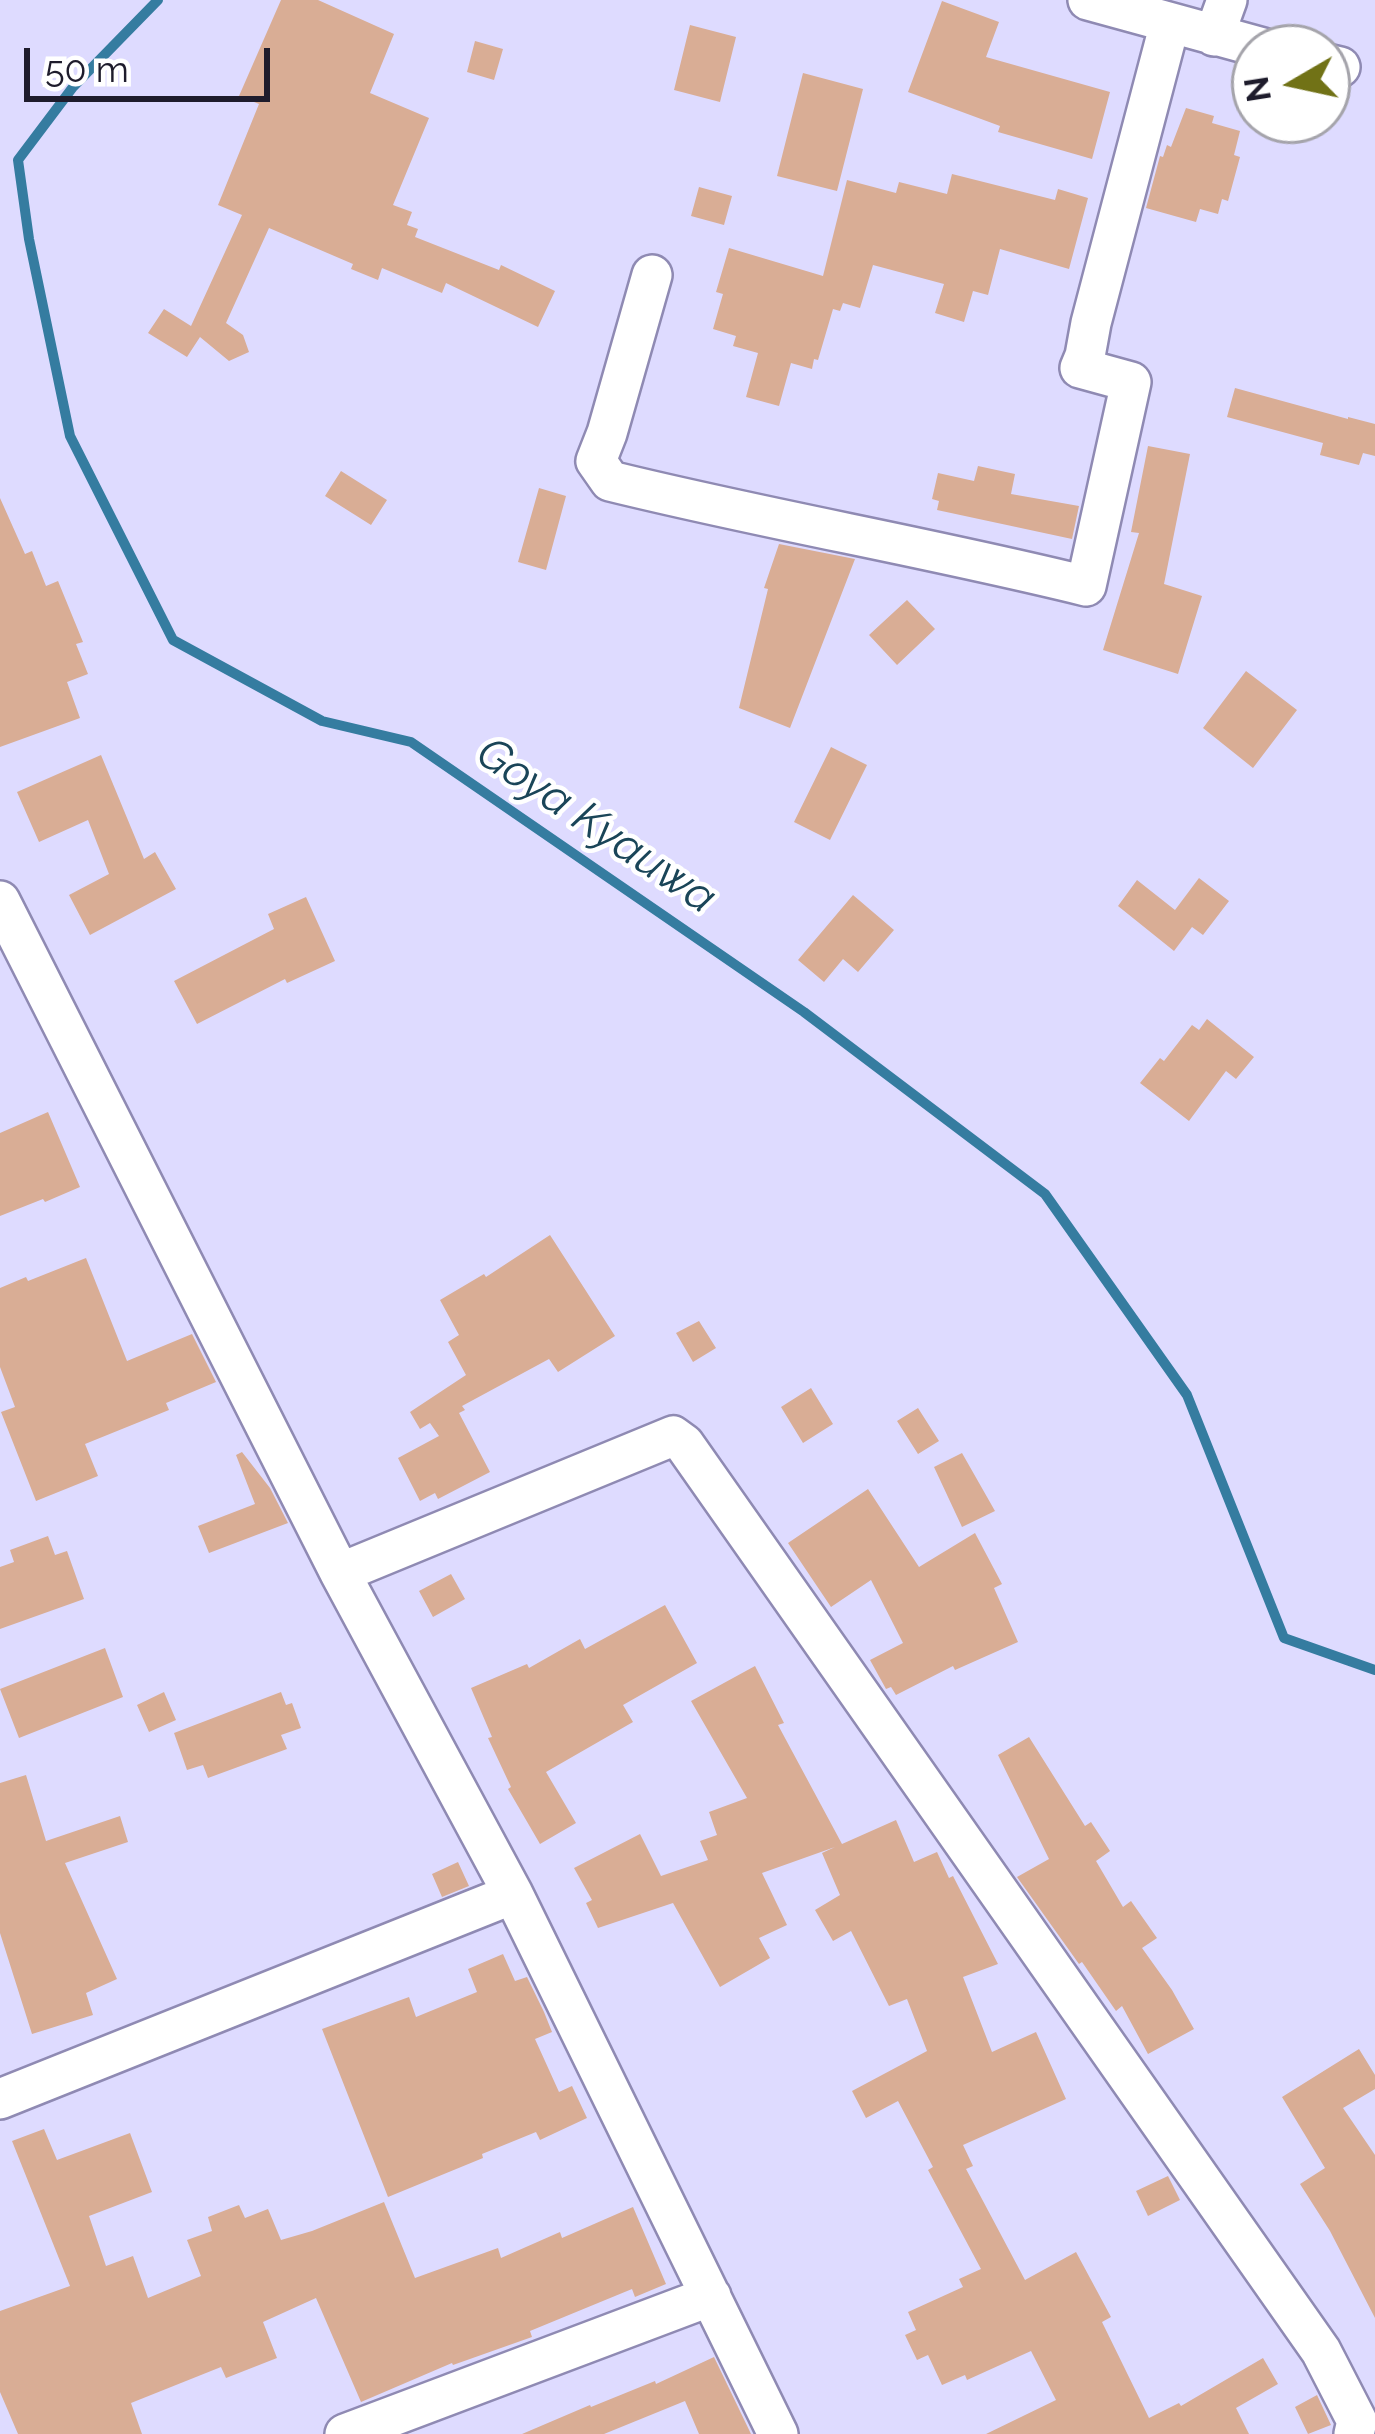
<!DOCTYPE html>
<html>
<head>
<meta charset="utf-8">
<style>
	body { margin:0 }
	#map { position:relative; width:1375px; height:2434px; overflow:hidden; background:#dedbff; font-family:Raleway,sans-serif }
	canvas { display:block }
	.north { position:absolute; left:1231px; top:24px; width:120px; height:120px; box-sizing:border-box; background:#fff; border:3px solid #a5a4ab; border-radius:50%; rotate:261deg; font-size:33px; font-weight:700; line-height:48px; text-align:center; color:#1e1c2c }
	.north::after { content:''; display:block; margin:auto; width:42px; height:54px; background:#717216; clip-path:polygon(50% 0,100% 100%,50% 72%,0 100%) }
	.scale { position:absolute; left:24px; top:48px; width:246px; height:54px; box-sizing:border-box; border:6px solid #1e1c2c; border-top:0; padding-left:15px; font-size:36px; line-height:42px; white-space:nowrap; color:#1e1c2c; -webkit-text-stroke:9px #fff; paint-order:stroke }
</style>
</head>
<body>
<div id="map">
<canvas width="1375" height="2434"></canvas>
<div class="north">N</div>
<div class="scale">50 m</div>
</div>
<script>
const ctx = document.querySelector('canvas').getContext('2d');
ctx.lineJoin = 'round';
function strokePath(path, color, width, dash) { ctx.strokeStyle = color; ctx.lineWidth = width; ctx.lineCap = dash ? 'butt' : 'round'; ctx.setLineDash(dash || []); ctx.stroke(path); }
function fillPath(path, color) { ctx.fillStyle = color; ctx.fill(path, 'evenodd'); }
function write(font, color, halo, rows, align = 'center') {
  ctx.font = font + ' Raleway,sans-serif'; ctx.lineWidth = 9; ctx.setLineDash([]); ctx.textBaseline = 'middle'; ctx.strokeStyle = halo; ctx.fillStyle = color; for (const [text, x, y, turn = 0] of rows) {
    ctx.save(); ctx.translate(x, y); ctx.rotate((+turn || 0) * Math.PI / 180); ctx.textAlign = isNaN(turn) ? turn : align; if (halo) ctx.strokeText(text, 0, 0); ctx.fillText(text, 0, 0); ctx.restore();
  }
}
strokePath(new Path2D(`
	M 158,0 L 73,87 L 18,160 L 29,239 L 70,436 L 173,640 L 322,721 L 411,742 L 804,1012 L 1045,1194 L 1187,1395 L 1284,1638 L 1375,1670`), '#357ca0', 10);
fillPath(new Path2D(`
	M 281,0 L 318,0 L 394,34 L 370,93 L 429,118 L 393,205 L 412,212 L 407,225 L 418,229 L 415,237 L 499,270 L 501,265 L 555,291 L 538,327 L 446,283 L 442,293 L 382,268 L 378,280 L 351,269 L 353,264 L 269,228 L 226,323 L 243,335 L 249,352 L 229,361 L 200,337 L 187,357 L 148,333 L 164,309 L 191,326 L 242,215 L 218,205 L 259,104 L 239,96 Z
	M 942,1 L 999,22 L 986,57 L 1110,92 L 1092,159 L 998,132 L 1000,126 L 908,92 Z
	M 690,25 L 736,37 L 720,102 L 674,90 Z
	M 475,41 L 503,49 L 494,80 L 467,72 Z
	M 803,73 L 863,89 L 837,191 L 777,176 Z
	M 1186,108 L 1214,116 L 1212,123 L 1240,131 L 1234,155 L 1240,157 L 1228,201 L 1222,199 L 1218,214 L 1200,209 L 1196,222 L 1146,208 L 1160,156 L 1163,157 L 1167,145 L 1171,147 Z
	M 952,174 L 1055,200 L 1058,189 L 1088,198 L 1069,269 L 1000,249 L 988,295 L 973,291 L 964,322 L 935,313 L 944,284 L 873,265 L 860,308 L 843,303 L 840,311 L 833,309 L 818,360 L 814,359 L 812,369 L 791,363 L 779,406 L 746,397 L 758,353 L 733,346 L 736,336 L 713,329 L 723,294 L 716,292 L 729,248 L 823,276 L 847,180 L 896,193 L 899,182 L 947,194 Z
	M 699,187 L 732,196 L 724,225 L 691,216 Z
	M 1235,388 L 1348,419 L 1348,417 L 1375,424 L 1375,456 L 1363,453 L 1359,465 L 1320,455 L 1323,443 L 1227,417 Z
	M 1148,446 L 1190,454 L 1164,584 L 1202,596 L 1178,674 L 1103,650 L 1139,533 L 1131,532 Z
	M 978,466 L 1015,474 L 1011,494 L 1079,506 L 1072,539 L 937,510 L 939,501 L 932,499 L 938,473 L 974,481 Z
	M 341,471 L 387,500 L 371,525 L 325,496 Z
	M 539,488 L 566,496 L 546,570 L 518,562 Z
	M 0,498 L 25,554 L 32,551 L 46,586 L 58,581 L 83,642 L 76,644 L 88,674 L 67,682 L 80,718 L 0,747 Z
	M 779,544 L 855,559 L 790,728 L 739,708 L 768,589 L 764,588 Z
	M 907,600 L 935,629 L 897,665 L 869,635 Z
	M 1246,671 L 1297,710 L 1253,768 L 1203,728 Z
	M 831,747 L 867,765 L 830,840 L 794,822 Z
	M 101,755 L 144,859 L 155,852 L 176,889 L 90,935 L 69,895 L 109,874 L 88,820 L 39,842 L 17,792 Z
	M 1199,878 L 1229,901 L 1203,935 L 1192,927 L 1174,951 L 1118,906 L 1137,880 L 1175,910 Z
	M 853,895 L 894,930 L 858,972 L 843,959 L 824,982 L 798,960 Z
	M 306,897 L 335,961 L 287,983 L 285,979 L 197,1024 L 174,981 L 274,929 L 268,914 Z
	M 1207,1019 L 1254,1057 L 1236,1079 L 1226,1071 L 1189,1121 L 1140,1083 L 1160,1058 L 1164,1061 L 1192,1025 L 1199,1030 Z
	M 48,1112 L 80,1187 L 45,1202 L 43,1199 L 0,1216 L 0,1133 Z
	M 550,1235 L 615,1336 L 558,1372 L 549,1359 L 462,1406 L 465,1410 L 459,1413 L 490,1472 L 438,1499 L 435,1493 L 420,1501 L 398,1458 L 439,1436 L 430,1423 L 420,1429 L 410,1412 L 466,1375 L 448,1342 L 459,1335 L 440,1300 L 484,1274 L 486,1277 Z
	M 86,1258 L 127,1361 L 192,1334 L 216,1382 L 166,1403 L 169,1410 L 85,1444 L 98,1476 L 36,1501 L 1,1412 L 15,1407 L 0,1367 L 0,1288 L 26,1277 L 28,1281 Z
	M 699,1321 L 716,1348 L 693,1362 L 676,1333 Z
	M 811,1388 L 833,1424 L 803,1443 L 781,1407 Z
	M 918,1408 L 939,1441 L 918,1454 L 897,1421 Z
	M 242,1452 L 270,1488 L 288,1523 L 209,1553 L 198,1526 L 255,1504 L 236,1455 Z
	M 962,1453 L 995,1511 L 962,1527 L 934,1467 Z
	M 868,1489 L 919,1567 L 975,1533 L 1002,1584 L 994,1588 L 1018,1642 L 955,1670 L 953,1666 L 896,1695 L 891,1687 L 886,1689 L 870,1660 L 903,1643 L 871,1580 L 831,1607 L 788,1543 Z
	M 48,1536 L 55,1555 L 67,1551 L 84,1599 L 0,1629 L 0,1567 L 14,1562 L 10,1550 Z
	M 451,1574 L 465,1599 L 433,1617 L 419,1591 Z
	M 665,1605 L 697,1663 L 623,1705 L 633,1722 L 546,1772 L 576,1823 L 540,1844 L 508,1789 L 511,1787 L 488,1738 L 492,1737 L 471,1688 L 527,1664 L 529,1668 L 580,1639 L 585,1649 Z
	M 105,1648 L 123,1697 L 19,1738 L 0,1689 Z
	M 755,1666 L 784,1723 L 778,1725 L 842,1844 L 896,1820 L 914,1862 L 937,1852 L 949,1878 L 953,1876 L 998,1964 L 963,1977 L 992,2052 L 1036,2032 L 1066,2099 L 963,2145 L 973,2166 L 966,2169 L 1025,2280 L 1076,2252 L 1111,2317 L 1102,2322 L 1149,2418 L 1179,2403 L 1181,2406 L 1263,2358 L 1278,2384 L 1236,2408 L 1249,2434 L 986,2434 L 1056,2400 L 1031,2351 L 967,2380 L 965,2375 L 942,2385 L 928,2355 L 917,2360 L 905,2335 L 916,2330 L 908,2312 L 963,2287 L 959,2279 L 981,2269 L 928,2170 L 933,2167 L 898,2101 L 866,2118 L 852,2091 L 927,2051 L 907,1999 L 889,2006 L 851,1931 L 833,1941 L 815,1910 L 840,1895 L 822,1853 L 835,1847 L 762,1873 L 787,1925 L 759,1938 L 770,1958 L 720,1987 L 673,1903 L 598,1928 L 586,1903 L 592,1900 L 574,1868 L 640,1834 L 661,1876 L 708,1860 L 700,1841 L 717,1835 L 709,1812 L 747,1798 L 691,1701 Z
	M 164,1692 L 176,1720 L 149,1732 L 137,1705 Z
	M 281,1692 L 286,1705 L 292,1703 L 301,1728 L 281,1735 L 287,1749 L 208,1778 L 203,1765 L 187,1770 L 174,1733 Z
	M 1029,1737 L 1085,1826 L 1091,1822 L 1110,1851 L 1096,1861 L 1123,1907 L 1131,1901 L 1157,1938 L 1142,1948 L 1172,1990 L 1194,2029 L 1148,2054 L 1122,2006 L 1116,2011 L 1082,1962 L 1079,1964 L 1017,1877 L 1049,1859 L 998,1755 Z
	M 26,1775 L 46,1841 L 120,1816 L 128,1842 L 65,1863 L 117,1979 L 86,1993 L 93,2015 L 32,2034 L 0,1933 L 0,1783 Z
	M 458,1862 L 469,1886 L 442,1897 L 432,1874 Z
	M 503,1954 L 515,1981 L 527,1977 L 544,2012 L 552,2032 L 535,2039 L 559,2092 L 572,2086 L 587,2118 L 540,2140 L 536,2132 L 482,2154 L 483,2158 L 388,2197 L 322,2029 L 409,1997 L 416,2017 L 477,1992 L 468,1969 Z
	M 1359,2049 L 1375,2075 L 1375,2089 L 1343,2108 L 1375,2155 L 1375,2318 L 1330,2231 L 1300,2184 L 1325,2168 L 1282,2097 Z
	M 44,2129 L 57,2160 L 130,2133 L 152,2192 L 89,2216 L 106,2266 L 133,2256 L 148,2298 L 201,2276 L 187,2240 L 212,2231 L 208,2217 L 239,2205 L 245,2218 L 268,2209 L 281,2240 L 312,2231 L 384,2202 L 415,2278 L 498,2248 L 501,2258 L 560,2232 L 562,2238 L 633,2207 L 666,2284 L 635,2297 L 632,2289 L 530,2331 L 532,2337 L 453,2365 L 452,2363 L 361,2402 L 316,2298 L 263,2322 L 277,2358 L 226,2378 L 221,2367 L 131,2403 L 142,2434 L 18,2434 L 0,2392 L 0,2311 L 70,2286 L 12,2141 Z
	M 1168,2176 L 1180,2200 L 1148,2216 L 1136,2191 Z
	M 714,2357 L 751,2434 L 699,2434 L 685,2401 L 604,2434 L 522,2434 L 590,2405 L 591,2407 L 655,2381 L 656,2384 Z
	M 1317,2395 L 1331,2425 L 1308,2434 L 1295,2407 Z`), '#d9ad95');
const minor = new Path2D(`
	M 1088,0 L 1263,48
	M 1214,36 L 1227,0
	M 1327,64 L 1340,67
	M 652,275 L 607,433 L 596,461 L 610,481 C 768,520 928,547 1086,586 L 1131,382 L 1080,368 L 1085,356 L 1091,323 L 1170,23
	M 0,901 L 340,1573 L 513,1894 L 778,2434
	M 340,1573 L 673,1436 L 684,1444 L 1321,2351 L 1357,2421 L 1354,2434
	M 0,2099 L 513,1894
	M 345,2434 L 711,2296`);
strokePath(minor, '#8f8ab3', 44);
strokePath(minor, '#fff', 39);
write('italic 45px', '#1a4558', '#fff', [
	["Goya Kyauwa",596,826,34]
]);
</script>
</body>
</html>
